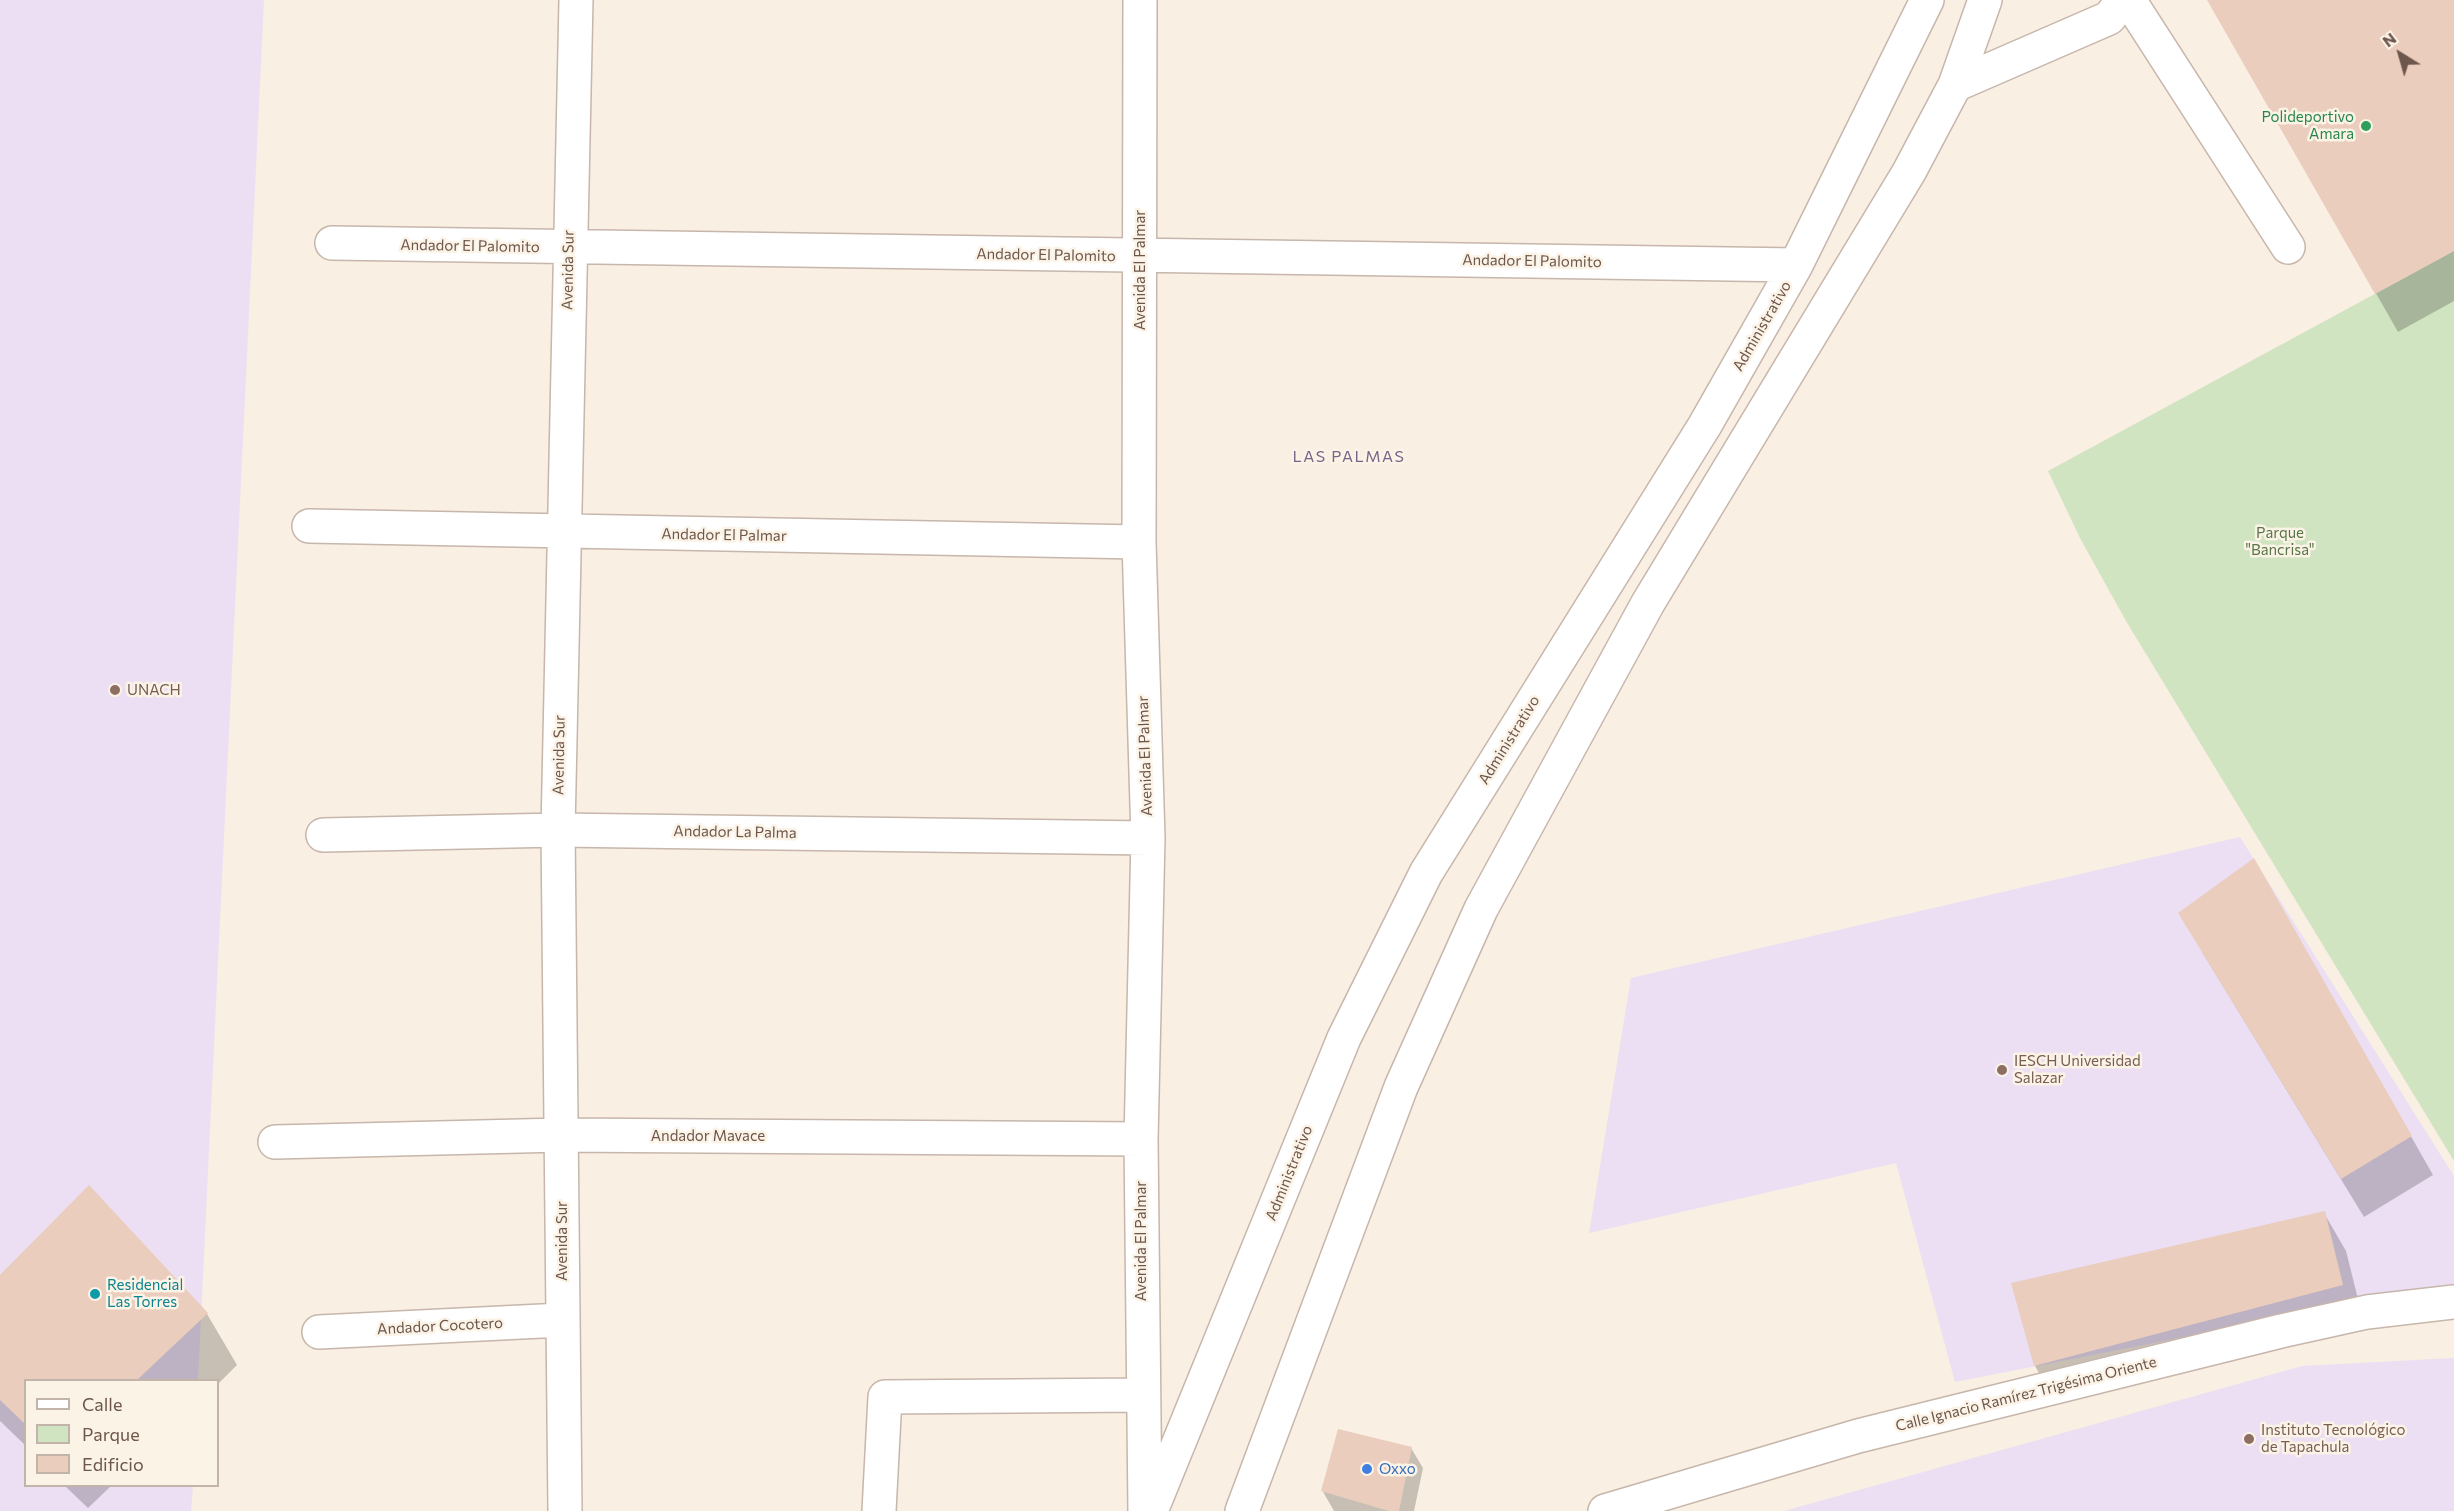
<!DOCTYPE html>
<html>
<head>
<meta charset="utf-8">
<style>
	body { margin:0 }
	#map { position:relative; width:2454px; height:1511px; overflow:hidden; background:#f9efe2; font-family:Commissioner,sans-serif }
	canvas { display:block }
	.legend { position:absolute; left:24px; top:1379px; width:195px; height:108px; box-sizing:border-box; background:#fcf3e7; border:2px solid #c3b4a9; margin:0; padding:8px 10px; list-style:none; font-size:18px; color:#6d564c }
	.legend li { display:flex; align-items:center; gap:12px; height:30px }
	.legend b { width:30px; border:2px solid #c3b4a9 }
	.north { position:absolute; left:2370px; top:24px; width:60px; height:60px; -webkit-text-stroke:4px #fcf3e7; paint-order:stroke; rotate:323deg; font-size:16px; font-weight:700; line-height:24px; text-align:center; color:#6d564c }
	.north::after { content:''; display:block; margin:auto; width:21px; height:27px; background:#6d564c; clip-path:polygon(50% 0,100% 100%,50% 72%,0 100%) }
</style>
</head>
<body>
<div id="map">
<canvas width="2454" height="1511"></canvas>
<ul class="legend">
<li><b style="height:8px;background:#fff"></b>Calle</li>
<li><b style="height:16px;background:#d1e4c2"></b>Parque</li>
<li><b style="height:16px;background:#eacdbd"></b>Edificio</li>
</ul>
<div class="north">N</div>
</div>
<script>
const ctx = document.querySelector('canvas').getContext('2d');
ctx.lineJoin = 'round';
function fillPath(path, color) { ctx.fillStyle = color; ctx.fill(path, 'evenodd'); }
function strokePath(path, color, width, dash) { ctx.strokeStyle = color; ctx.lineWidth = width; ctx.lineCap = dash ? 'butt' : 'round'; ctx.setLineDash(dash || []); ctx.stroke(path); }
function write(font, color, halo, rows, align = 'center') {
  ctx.font = font + ' Commissioner,sans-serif'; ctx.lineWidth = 5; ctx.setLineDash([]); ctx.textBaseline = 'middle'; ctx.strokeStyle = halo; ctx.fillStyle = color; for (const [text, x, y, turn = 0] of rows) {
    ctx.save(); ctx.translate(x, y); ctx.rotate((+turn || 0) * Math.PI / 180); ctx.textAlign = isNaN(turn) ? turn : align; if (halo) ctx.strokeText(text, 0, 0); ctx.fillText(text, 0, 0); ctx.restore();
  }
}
fillPath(new Path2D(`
	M 0,0 L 264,0 L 198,1380 L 26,1380 L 26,1486 L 193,1486 L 191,1511 L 0,1511 Z
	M 2240,837 L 2454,1176 L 2454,1284 L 1955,1382 L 1896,1163 L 1589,1233 L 1631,978 Z
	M 2454,1358 L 2454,1511 L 1784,1511 L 2302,1366 Z`), '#ecdff4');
fillPath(new Path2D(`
	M 2454,251 L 2454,1161 L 2126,621 L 2081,540 L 2048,471 Z`), '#d1e4c2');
fillPath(new Path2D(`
	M 2209,0 L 2454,0 L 2454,301 L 2398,332 Z
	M 2254,860 L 2433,1175 L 2364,1217 L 2202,952 Z
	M 2324,1213 L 2346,1251 L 2364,1323 L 2057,1404 L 2035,1366 Z
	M 0,1277 L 207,1314 L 237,1365 L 218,1384 L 218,1380 L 26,1380 L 26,1446 L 0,1421 Z
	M 1411,1448 L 1423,1468 L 1414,1511 L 1334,1511 L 1322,1490 Z
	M 65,1486 L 111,1486 L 88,1508 Z`), '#0003');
fillPath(new Path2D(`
	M 2207,0 L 2454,0 L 2454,251 L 2375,294 Z
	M 2254,858 L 2412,1136 L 2341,1179 L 2178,913 Z
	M 89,1185 L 208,1313 L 137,1380 L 26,1380 L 26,1425 L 0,1400 L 0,1275 Z
	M 2325,1211 L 2343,1285 L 2034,1366 L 2011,1283 Z
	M 1338,1429 L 1412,1447 L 1399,1511 L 1389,1511 L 1321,1491 Z`), '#eacdbd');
const minor = new Path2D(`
	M 1140,0 L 1139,542 L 1148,838 L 1141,1139 L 1145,1511
	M 2129,0 L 2288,247
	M 1955,85 L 2109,18 L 2123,0
	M 332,243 L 1796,265
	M 309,526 L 1139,542
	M 323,835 L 558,830 L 1148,838
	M 275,1142 L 561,1135 L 1141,1139
	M 319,1332 L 562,1320
	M 565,1511 L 558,830 L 576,0
	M 879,1511 L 885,1397 L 1142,1395
	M 1151,1511 L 1344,1038 L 1426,873 L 1705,425 L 1796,265 L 1927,0
	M 1242,1511 L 1401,1087 L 1481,909 L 1648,603 L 1909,172 L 1955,85 L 1985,0
	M 1605,1511 L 1858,1436 L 2281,1331 L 2367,1312 L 2454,1302`);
strokePath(minor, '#c7b6ab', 36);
strokePath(minor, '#fff', 33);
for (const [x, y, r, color] of [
	[2366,126,6,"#2e9e5b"],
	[115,690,6,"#8d6e63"],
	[2002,1070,6,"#8d6e63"],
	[95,1294,6,"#0f9aa8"],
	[2249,1439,6,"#8d6e63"],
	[1367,1469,6,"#3f7fe0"]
]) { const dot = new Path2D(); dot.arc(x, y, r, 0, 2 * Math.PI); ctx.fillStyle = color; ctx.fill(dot); strokePath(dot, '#fcf3e7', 2); }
write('15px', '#27864d', '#fcf3e7', [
	["Polideportivo",2354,117],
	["Amara",2354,134]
], 'right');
write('15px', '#6d564c', '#fcf3e7', [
	["Andador El Palomito",470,246,1],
	["Andador El Palomito",1046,255,1],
	["Andador El Palomito",1532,261,1],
	["Avenida Sur",568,270,-89],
	["Avenida El Palmar",1140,270,-90],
	["Administrativo",1762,326,-60],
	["Andador El Palmar",724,535,1],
	["Administrativo",1509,740,-58],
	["Avenida Sur",559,755,-89],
	["Avenida El Palmar",1145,756,-92],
	["Andador La Palma",735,832,1],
	["Andador Mavace",708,1136],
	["Administrativo",1289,1173,-68],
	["Avenida Sur",562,1241,-90],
	["Avenida El Palmar",1141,1241,-90],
	["Andador Cocotero",440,1326,-3],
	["Calle Ignacio Ramírez Trigésima Oriente",2026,1394,-14]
]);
write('15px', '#587748', '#fcf3e7', [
	["Parque",2280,533],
	["\"Bancrisa\"",2280,550]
]);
write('15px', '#785e54', '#fcf3e7', [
	["UNACH",127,690],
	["IESCH Universidad",2014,1061],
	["Salazar",2014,1078],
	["Instituto Tecnológico",2261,1430],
	["de Tapachula",2261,1447]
], 'left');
write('15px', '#0d838f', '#fcf3e7', [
	["Residencial",107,1285],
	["Las Torres",107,1302]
], 'left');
write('15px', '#366cbe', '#fcf3e7', [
	["Oxxo",1379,1469]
], 'left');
ctx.letterSpacing = '1.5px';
write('16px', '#7a6489', '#fcf3e7', [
	["LAS PALMAS",1349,457]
]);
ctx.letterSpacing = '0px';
</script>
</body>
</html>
